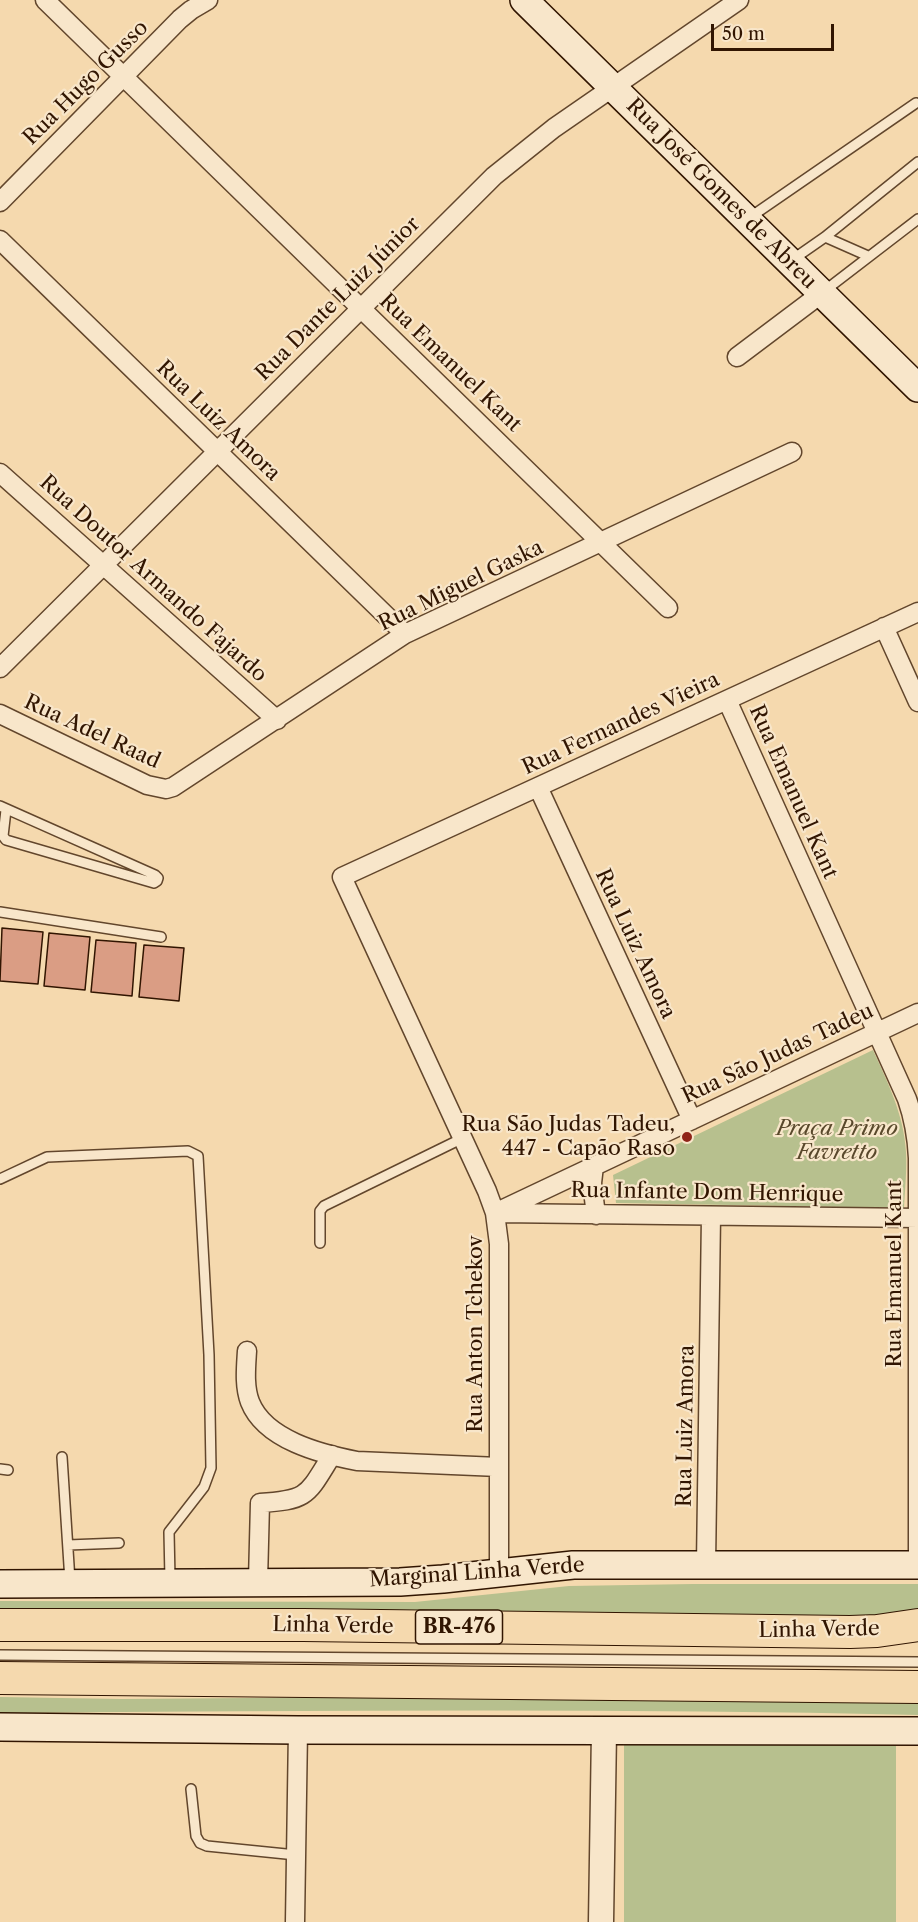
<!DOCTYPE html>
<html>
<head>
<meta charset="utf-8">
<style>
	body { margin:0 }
	#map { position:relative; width:918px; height:1922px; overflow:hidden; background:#f5d9ae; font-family:"Libre Caslon Text",serif }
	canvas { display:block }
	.scale { position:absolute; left:711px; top:24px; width:123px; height:27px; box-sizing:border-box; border:3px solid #311501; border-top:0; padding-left:8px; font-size:18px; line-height:21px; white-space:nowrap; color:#311501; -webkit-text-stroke:4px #f8e6ca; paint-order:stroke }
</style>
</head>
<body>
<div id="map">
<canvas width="918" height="1922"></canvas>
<div class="scale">50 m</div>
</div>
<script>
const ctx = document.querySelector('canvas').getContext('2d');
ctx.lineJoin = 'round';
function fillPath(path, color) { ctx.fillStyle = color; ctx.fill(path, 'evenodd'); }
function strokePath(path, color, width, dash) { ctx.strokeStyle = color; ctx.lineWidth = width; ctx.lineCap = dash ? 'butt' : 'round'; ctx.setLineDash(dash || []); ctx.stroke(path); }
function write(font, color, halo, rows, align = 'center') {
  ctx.font = font + ' "Libre Caslon Text",serif'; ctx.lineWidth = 4.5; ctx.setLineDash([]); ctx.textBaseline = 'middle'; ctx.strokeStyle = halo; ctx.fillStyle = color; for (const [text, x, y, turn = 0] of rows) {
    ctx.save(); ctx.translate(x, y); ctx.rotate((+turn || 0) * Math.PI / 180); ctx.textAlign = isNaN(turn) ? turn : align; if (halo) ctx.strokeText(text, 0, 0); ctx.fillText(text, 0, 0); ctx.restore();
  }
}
fillPath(new Path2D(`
	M 873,1050 C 888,1083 904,1115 906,1152 C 907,1170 905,1189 904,1208 L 616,1203 L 613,1175 Z
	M 693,1584 L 918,1584 L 918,1612 L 850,1618 L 0,1615 L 0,1601 L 415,1602 L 569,1586 Z
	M 500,1696 L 918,1703 L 918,1715 C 612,1708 306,1711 0,1713 L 0,1697 L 122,1699 Z
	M 624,1743 L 896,1744 L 896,1922 L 624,1922 Z`), '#b7c08e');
const building = new Path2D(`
	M 2,928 L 43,932 L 38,984 L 0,981 Z
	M 49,933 L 90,937 L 85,990 L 44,986 Z
	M 96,940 L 136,943 L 132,996 L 91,992 Z
	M 144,945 L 184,948 L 179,1001 L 139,997 Z`);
fillPath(building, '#da9d84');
strokePath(building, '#311501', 1.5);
const service = new Path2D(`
	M 749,218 L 916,103
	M 825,237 L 868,256
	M 792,260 L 825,237 L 918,162
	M 823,292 L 918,219
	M 0,806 L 155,875 L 158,878 L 157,881 L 154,883 L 6,840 L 3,836 L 6,810
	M 0,912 L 161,937
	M 0,1179 L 47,1157 L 188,1151 L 198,1156 L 209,1355 L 211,1468 L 204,1487 L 169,1532 L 170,1579
	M 320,1243 L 320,1211 L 324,1206 L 463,1138
	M 62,1457 L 70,1581
	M 0,1469 L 8,1470
	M 68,1545 L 119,1543
	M 0,1655 L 918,1662
	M 191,1789 L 196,1836 L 200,1843 L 207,1846 L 296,1855`);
const minor = new Path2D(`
	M 45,0 L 668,608
	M 0,202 L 180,19 L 191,10 L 208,0
	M 0,240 L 405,634
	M 737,357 L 822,293
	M 0,473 L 277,720
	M 884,627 L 918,702
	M 0,668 L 494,176 L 554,128 L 739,0
	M 727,700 L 907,1099 C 914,1119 917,1137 918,1158 L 918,1565
	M 0,714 L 147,785 L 166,789 L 173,787 L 405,634 L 792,452
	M 538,787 L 692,1120
	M 594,1166 L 592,1183 L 596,1215
	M 495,1213 L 918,1013
	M 500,1213 L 918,1218
	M 247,1351 C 246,1368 244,1386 250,1402 C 265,1440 321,1454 357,1461 L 499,1467
	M 706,1564 L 711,1216
	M 499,1572 L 499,1244 L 495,1213 L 487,1191 L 342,877 L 918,612
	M 258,1581 L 260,1503 C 309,1500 307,1495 332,1455
	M 295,1922 L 298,1730`);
const tertiary = new Path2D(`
	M 601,1922 L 604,1731`);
const secondary = new Path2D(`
	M 524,0 L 918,388
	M 0,1584 L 400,1582 L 443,1579 L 573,1565 L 918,1565
	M 0,1727 L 298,1730 L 918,1731`);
const trunk = new Path2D(`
	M 0,1625 L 303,1625 L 850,1632 L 877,1631 L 918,1625
	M 0,1678 L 918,1687`);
strokePath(service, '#62462c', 12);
strokePath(minor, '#62462c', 21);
strokePath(tertiary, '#62462c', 27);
strokePath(secondary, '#311501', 30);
strokePath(trunk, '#311501', 34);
strokePath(service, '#f8e6ca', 9);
strokePath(minor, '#f8e6ca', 18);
strokePath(tertiary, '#f8e6ca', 24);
strokePath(secondary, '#f8e6ca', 27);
strokePath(trunk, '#f5d9ae', 32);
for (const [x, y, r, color] of [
	[687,1137,6,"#8f2418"]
]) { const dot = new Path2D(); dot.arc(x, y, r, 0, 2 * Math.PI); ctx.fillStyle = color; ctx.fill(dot); strokePath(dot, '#f8e6ca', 2); }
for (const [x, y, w] of [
	[459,1627,87]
]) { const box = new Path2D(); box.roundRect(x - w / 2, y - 17, w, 34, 4.5); ctx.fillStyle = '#f8e6ca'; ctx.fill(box); strokePath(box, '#311501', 1.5); }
write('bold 20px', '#311501', null, [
	["BR-476",459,1627]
]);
write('21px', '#311501', '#f8e6ca', [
	["Rua Hugo Gusso",86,83,-45],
	["Rua José Gomes de Abreu",721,194,45],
	["Rua Dante Luiz Júnior",338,299,-45],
	["Rua Emanuel Kant",450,363,44],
	["Rua Luiz Amora",218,421,44],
	["Rua Doutor Armando Fajardo",153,579,42],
	["Rua Miguel Gaska",461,586,-26],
	["Rua Fernandes Vieira",621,724,-25],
	["Rua Adel Raad",92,732,25],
	["Rua Emanuel Kant",793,792,66],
	["Rua Luiz Amora",635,944,65],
	["Rua São Judas Tadeu",778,1054,-25],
	["Rua Infante Dom Henrique",707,1193,1],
	["Rua Emanuel Kant",895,1274,-90],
	["Rua Anton Tchekov",476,1334,-90],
	["Rua Luiz Amora",686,1426,-89],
	["Marginal Linha Verde",477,1573,-4],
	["Linha Verde",333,1626,1],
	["Linha Verde",819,1630,-1]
]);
write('21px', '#311501', '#f8e6ca', [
	["Rua São Judas Tadeu,",675,1125],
	["447 - Capão Raso",675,1149]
], 'right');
write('italic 21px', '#59482b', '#f8e6ca', [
	["Praça Primo",837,1129],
	["Favretto",837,1153]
]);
</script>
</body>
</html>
